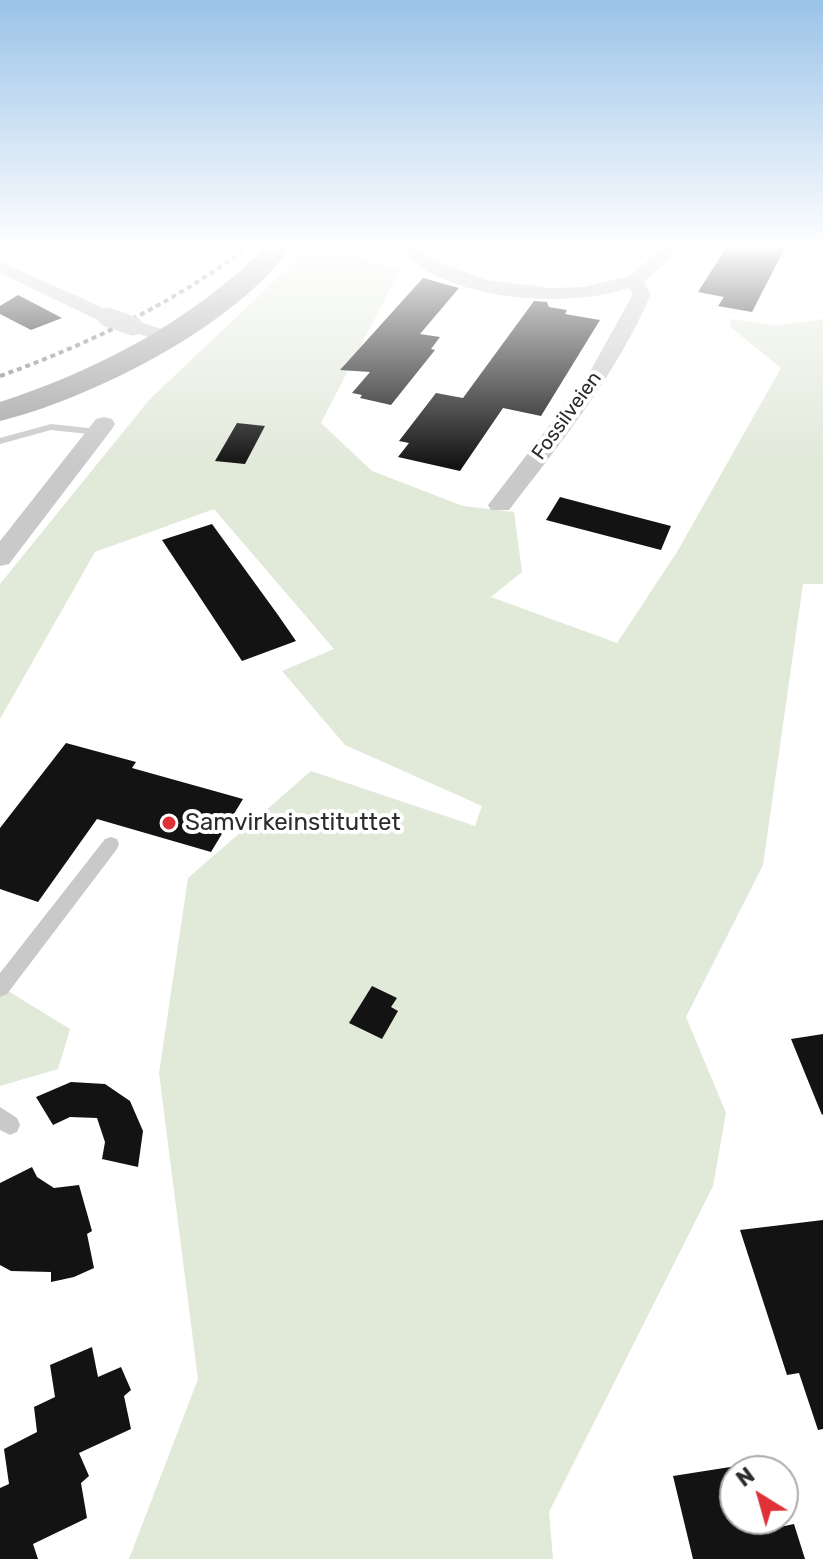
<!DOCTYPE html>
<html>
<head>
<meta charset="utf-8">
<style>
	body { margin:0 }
	#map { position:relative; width:823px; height:1559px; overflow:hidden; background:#fff; font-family:Rubik,sans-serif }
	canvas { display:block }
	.north { position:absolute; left:719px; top:1455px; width:80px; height:80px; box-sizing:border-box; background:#fff; border:2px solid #ababab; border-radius:50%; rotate:323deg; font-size:22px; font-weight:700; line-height:32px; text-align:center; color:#2c2c2c }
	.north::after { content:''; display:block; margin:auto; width:28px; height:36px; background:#e03139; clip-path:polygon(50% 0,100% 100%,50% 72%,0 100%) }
</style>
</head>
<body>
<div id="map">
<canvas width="823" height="1559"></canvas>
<div class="north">N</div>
</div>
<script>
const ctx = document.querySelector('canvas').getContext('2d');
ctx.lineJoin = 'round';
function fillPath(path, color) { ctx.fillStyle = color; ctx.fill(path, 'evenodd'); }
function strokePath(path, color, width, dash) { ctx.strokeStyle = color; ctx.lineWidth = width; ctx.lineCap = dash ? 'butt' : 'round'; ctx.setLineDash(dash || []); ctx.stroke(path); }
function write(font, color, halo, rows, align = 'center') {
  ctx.font = font + ' Rubik,sans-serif'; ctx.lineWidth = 8; ctx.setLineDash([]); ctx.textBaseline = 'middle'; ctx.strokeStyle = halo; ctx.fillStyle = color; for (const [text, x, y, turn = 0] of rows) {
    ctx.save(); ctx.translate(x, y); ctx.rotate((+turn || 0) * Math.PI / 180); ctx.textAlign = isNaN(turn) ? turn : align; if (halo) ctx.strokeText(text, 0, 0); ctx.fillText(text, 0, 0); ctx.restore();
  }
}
fillPath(new Path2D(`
	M 309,248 L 356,248 L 355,258 L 401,268 L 321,423 L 372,471 L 463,506 L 514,512 L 522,572 L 491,597 L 617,643 L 677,552 L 781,368 L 729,326 L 731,319 L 777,326 L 823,319 L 823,584 L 803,584 L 763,865 L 686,1017 L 726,1113 L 713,1186 L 549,1512 L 553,1559 L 129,1559 L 198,1379 L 159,1073 L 188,878 L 311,771 L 475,826 L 482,806 L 345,745 L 282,671 L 334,649 L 214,509 L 95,552 L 0,719 L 0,584 L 149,400 Z
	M 0,986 L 70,1029 L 58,1069 L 0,1086 Z`), '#e1e9d9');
fillPath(new Path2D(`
	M 726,248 L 785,248 L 752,312 L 718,306 L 724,297 L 698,292 Z
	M 423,278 L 459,288 L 420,334 L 440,337 L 431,349 L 435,350 L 391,405 L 360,398 L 362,395 L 352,393 L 370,372 L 340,370 Z
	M 18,295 L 62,318 L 31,330 L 0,314 L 0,306 Z
	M 534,301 L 547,302 L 549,307 L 567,310 L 565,314 L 600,320 L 541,416 L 503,408 L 460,471 L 398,457 L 409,443 L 399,441 L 436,393 L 463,398 Z
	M 237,423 L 265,426 L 245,464 L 215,461 Z
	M 560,497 L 594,506 L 671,526 L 661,550 L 546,520 Z
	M 212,524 L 278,615 L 296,641 L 242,661 L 162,540 Z
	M 66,743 L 136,762 L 132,768 L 243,799 L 211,852 L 97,819 L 38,902 L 0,889 L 0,828 Z
	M 372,986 L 397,998 L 391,1007 L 398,1011 L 382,1039 L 349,1023 Z
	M 823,1034 L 823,1114 L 822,1115 L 791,1039 Z
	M 71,1082 L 105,1084 L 130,1101 L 143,1131 L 138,1167 L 102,1159 L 105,1142 L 97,1118 L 70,1117 L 53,1125 L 36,1097 Z
	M 32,1167 L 37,1177 L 54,1188 L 79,1185 L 92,1231 L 87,1234 L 94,1268 L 74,1277 L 51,1282 L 51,1272 L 11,1271 L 0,1265 L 0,1183 Z
	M 823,1220 L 823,1429 L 818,1430 L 799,1373 L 787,1375 L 740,1230 Z
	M 92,1347 L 98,1377 L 121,1367 L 131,1390 L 124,1396 L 131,1429 L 79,1453 L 89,1476 L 81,1483 L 87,1518 L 33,1544 L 38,1559 L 0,1559 L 0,1488 L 9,1484 L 4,1449 L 37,1432 L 34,1407 L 55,1397 L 50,1365 Z
	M 762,1462 L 764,1471 L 735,1471 L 735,1519 L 778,1519 L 780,1527 L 794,1524 L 805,1559 L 693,1559 L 673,1476 Z`), '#131313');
fillPath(new Path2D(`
	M 51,424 L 98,429 L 104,432 L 98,435 L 51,430 L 0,444 L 0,438 Z
	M 111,837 L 117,839 L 119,844 L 117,849 L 7,994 L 0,997 L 0,973 L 105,839 Z
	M 0,1107 L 17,1118 L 20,1125 L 17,1132 L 10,1135 L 0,1130 Z`), '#c9c9c9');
fillPath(new Path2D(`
	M 400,248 L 419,248 L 434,260 L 487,280 L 551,288 L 583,287 L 629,276 L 663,248 L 682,248 L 644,282 L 651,294 C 616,375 562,441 509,510 L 491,510 L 488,505 L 587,377 L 633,294 L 629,288 C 568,309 444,302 400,248 Z
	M 0,261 L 114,313 L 117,317 L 114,321 L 100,321 L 0,273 Z
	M 133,320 L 178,334 L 181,338 L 171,344 L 126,330 L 123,326 L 126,322 Z
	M 104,417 L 112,419 L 115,424 L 112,429 L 9,564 L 0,566 L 0,541 L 96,419 Z`), '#c9c9c9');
fillPath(new Path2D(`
	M 265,248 L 290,248 C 236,326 90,399 0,421 L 0,402 C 100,369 189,322 265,248 Z`), '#a4a4a4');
strokePath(new Path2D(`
	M 0,376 C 89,344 171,304 247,248`), '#818181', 4, [5, 4]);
strokePath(new Path2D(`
	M 107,317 L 133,326`), '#c9c9c9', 19);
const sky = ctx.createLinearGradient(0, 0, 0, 466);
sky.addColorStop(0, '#9ac3e8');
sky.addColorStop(0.53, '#fff');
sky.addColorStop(1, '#ffffff00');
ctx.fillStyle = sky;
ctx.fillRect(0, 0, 823, 466);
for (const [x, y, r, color] of [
	[169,823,8,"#e03139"]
]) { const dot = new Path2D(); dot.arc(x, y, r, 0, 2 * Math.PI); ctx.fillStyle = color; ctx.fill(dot); strokePath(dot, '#fff', 3); }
write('20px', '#2c2c2c', '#fff', [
	["Fossilveien",567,416,-54]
]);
write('24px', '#2c2c2c', '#fff', [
	["Samvirkeinstituttet",185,823]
], 'left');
</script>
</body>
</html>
